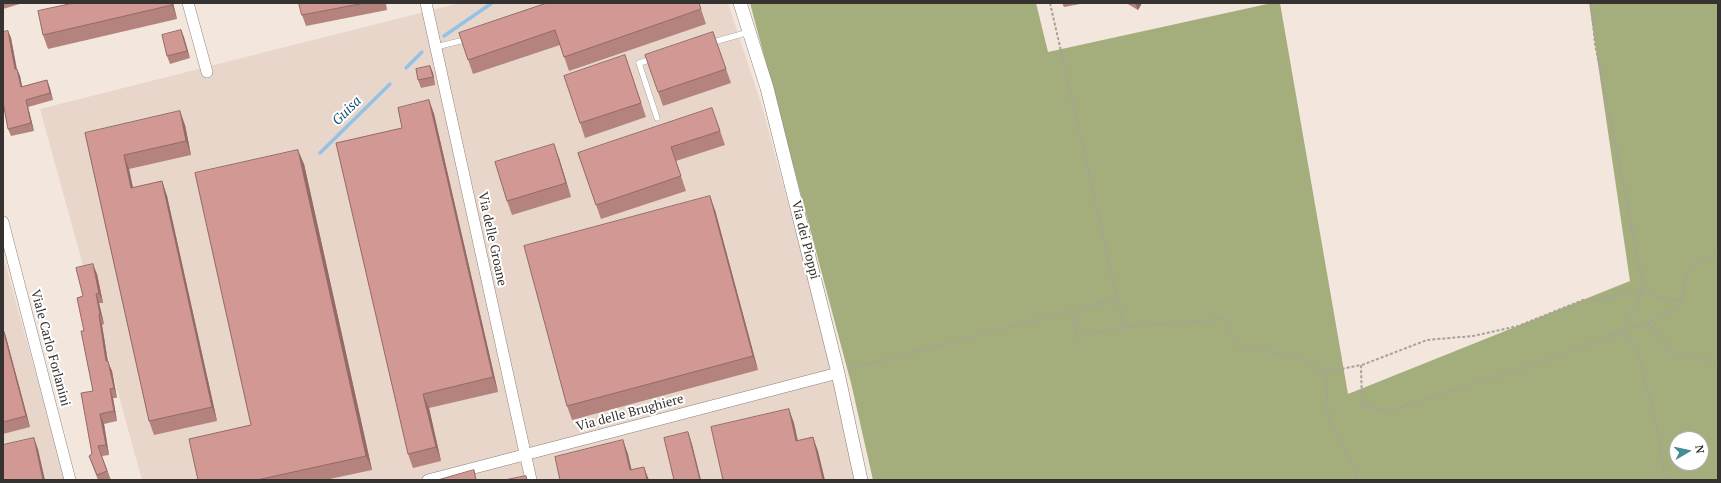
<!DOCTYPE html>
<html>
<head>
<meta charset="utf-8">
<style>
	body { margin:0 }
	#map { position:relative; width:1721px; height:483px; overflow:hidden; background:#f2e6dd; font-family:"PT Serif",serif }
	canvas { display:block }
	.frame { position:absolute; inset:0; border:4px solid #36322f; pointer-events:none }
	.north { position:absolute; left:1669px; top:431px; width:40px; height:40px; box-sizing:border-box; background:#fff; border:1px solid #afadac; border-radius:50%; rotate:81deg; font-size:11px; font-weight:700; line-height:16px; text-align:center; color:#36322f }
	.north::after { content:''; display:block; margin:auto; width:14px; height:18px; background:#458c94; clip-path:polygon(50% 0,100% 100%,50% 72%,0 100%) }
</style>
</head>
<body>
<div id="map">
<canvas width="1721" height="483"></canvas>
<div class="frame"></div>
<div class="north">N</div>
</div>
<script>
const ctx = document.querySelector('canvas').getContext('2d');
ctx.lineJoin = 'round';
function fillPath(path, color) { ctx.fillStyle = color; ctx.fill(path, 'evenodd'); }
function strokePath(path, color, width, dash) { ctx.strokeStyle = color; ctx.lineWidth = width; ctx.lineCap = dash ? 'butt' : 'round'; ctx.setLineDash(dash || []); ctx.stroke(path); }
function write(font, color, halo, rows, align = 'center') {
  ctx.font = font + ' "PT Serif",serif'; ctx.lineWidth = 4; ctx.setLineDash([]); ctx.textBaseline = 'middle'; ctx.strokeStyle = halo; ctx.fillStyle = color; for (const [text, x, y, turn = 0] of rows) {
    ctx.save(); ctx.translate(x, y); ctx.rotate((+turn || 0) * Math.PI / 180); ctx.textAlign = isNaN(turn) ? turn : align; if (halo) ctx.strokeText(text, 0, 0); ctx.fillText(text, 0, 0); ctx.restore();
  }
}
fillPath(new Path2D(`
	M 460,3 L 728,3 L 762,106 L 828,354 L 855,480 L 142,480 L 40,109 Z
	M 3,255 L 65,480 L 3,480 Z`), '#e9d6ca');
fillPath(new Path2D(`
	M 750,3 L 1036,3 L 1048,52 L 1272,3 L 1280,3 L 1348,394 L 1630,281 L 1589,3 L 1718,3 L 1718,480 L 873,480 L 851,383 ZM 1677,439 L 1701,439 L 1701,463 L 1677,463 Z`), '#a4ae7c');
strokePath(new Path2D(`
	M 444,36 L 492,3
	M 406,68 L 422,52
	M 320,153 L 390,84`), '#93c2e5', 3.5);
const service = new Path2D(`
	M 710,43 L 749,32
	M 436,47 L 468,39
	M 653,59 L 639,63 L 657,118`);
const minor = new Path2D(`
	M 188,3 L 207,72
	M 426,3 L 531,480
	M 3,222 L 70,480
	M 428,480 L 838,373`);
const tertiary = new Path2D(`
	M 740,3 L 767,88 L 838,373 L 861,480`);
strokePath(service, '#8b8179', 6);
strokePath(minor, '#8b8179', 12);
strokePath(tertiary, '#8b8179', 14);
strokePath(new Path2D(`
	M 1050,3 L 1124,327 L 1223,319 L 1239,345 L 1296,357 L 1326,372 L 1361,365 L 1362,406 L 1388,411 L 1534,365 L 1623,331 L 1648,323 L 1680,306 L 1689,266 L 1718,254
	M 1591,3 L 1595,44 L 1644,289 L 1623,331
	M 1071,311 L 1078,337 L 1124,327
	M 1648,323 L 1675,354 L 1718,362
	M 1623,331 L 1638,353 L 1655,419 L 1666,480
	M 1362,365 L 1427,340 L 1473,336 L 1518,326 L 1583,300 L 1604,300 L 1620,293 L 1633,294 L 1644,289 L 1660,297 L 1681,301
	M 849,369 L 1117,299
	M 1326,372 L 1328,416 L 1354,468 L 1356,480`), '#a9a09a', 2, [3, 2]);
strokePath(service, '#fff', 5.5);
strokePath(minor, '#fff', 11);
strokePath(tertiary, '#fff', 13);
fillPath(new Path2D(`
	M 3,3 L 23,3 L 3,9 Z
	M 173,3 L 177,19 L 48,49 L 43,35 Z
	M 299,3 L 386,3 L 387,10 L 306,26 L 302,15 Z
	M 699,3 L 706,24 L 569,71 L 560,45 L 473,74 L 459,33 Z
	M 1062,3 L 1080,3 L 1080,4 L 1064,7 Z
	M 1126,3 L 1142,3 L 1138,10 Z
	M 181,30 L 190,58 L 170,64 L 167,56 Z
	M 8,31 L 11,38 L 17,69 L 20,76 L 22,87 L 47,80 L 53,100 L 28,107 L 34,131 L 11,136 L 8,129 Z
	M 713,32 L 731,83 L 663,106 L 658,92 Z
	M 625,55 L 646,117 L 585,138 L 580,123 Z
	M 430,66 L 433,73 L 435,85 L 421,88 L 418,80 Z
	M 429,100 L 434,114 L 498,392 L 429,408 L 441,461 L 413,468 L 408,454 L 402,128 Z
	M 717,122 L 725,145 L 676,161 L 686,191 L 601,219 L 578,153 Z
	M 185,125 L 191,155 L 129,169 L 133,188 L 162,181 L 167,196 L 217,421 L 154,435 L 149,421 L 85,133 Z
	M 559,158 L 571,197 L 512,215 L 507,201 Z
	M 304,164 L 372,470 L 325,480 L 198,480 L 251,425 Z
	M 715,210 L 758,370 L 572,420 L 567,406 Z
	M 97,274 L 103,303 L 99,303 L 104,324 L 102,325 L 108,362 L 112,371 L 117,398 L 113,398 L 117,421 L 104,424 L 109,455 L 102,456 L 111,480 L 98,480 L 89,456 L 92,454 L 93,391 L 84,331 L 83,296 Z
	M 3,328 L 6,337 L 30,427 L 3,434 Z`), '#b5837e');
fillPath(new Path2D(`
	M 171,3 L 173,3 L 177,19 L 172,5 Z
	M 1135,3 L 1142,3 L 1138,10 Z
	M 181,30 L 184,37 L 190,58 L 187,51 Z
	M 8,31 L 11,38 L 18,77 L 15,69 Z
	M 430,66 L 433,73 L 435,85 L 433,77 Z
	M 17,69 L 20,76 L 24,95 L 21,87 Z
	M 47,80 L 50,88 L 53,100 L 50,93 Z
	M 26,100 L 28,107 L 34,131 L 31,123 Z
	M 429,100 L 434,114 L 498,392 L 493,377 Z
	M 180,111 L 185,125 L 191,155 L 186,141 Z
	M 554,144 L 559,158 L 571,197 L 566,183 Z
	M 298,150 L 304,164 L 372,470 L 366,456 Z
	M 124,155 L 129,169 L 136,202 L 131,188 Z
	M 162,181 L 167,196 L 217,421 L 212,407 Z
	M 710,196 L 715,210 L 758,370 L 753,356 Z
	M 93,264 L 97,274 L 103,303 L 99,293 Z
	M 96,294 L 99,303 L 104,324 L 100,314 Z
	M 99,315 L 102,325 L 108,362 L 112,371 L 117,398 L 114,388 L 106,361 Z
	M 3,328 L 6,337 L 30,427 L 26,416 Z
	M 110,389 L 113,398 L 117,421 L 114,411 Z
	M 423,394 L 429,408 L 441,461 L 436,447 Z
	M 789,409 L 794,423 L 801,455 L 796,441 Z
	M 100,414 L 104,424 L 109,455 L 106,445 Z
	M 688,432 L 692,444 L 701,480 L 700,480 Z
	M 813,437 L 818,451 L 825,480 L 823,480 Z
	M 34,438 L 38,449 L 45,480 L 43,480 Z
	M 623,440 L 628,454 L 634,480 L 630,470 Z
	M 644,467 L 649,480 L 647,480 Z`), '#936a67');
const building = new Path2D(`
	M 74,3 L 171,3 L 172,5 L 43,35 L 38,11 Z
	M 299,3 L 365,3 L 302,15 Z
	M 547,3 L 699,3 L 701,9 L 564,57 L 555,30 L 468,60 L 459,33 Z
	M 181,30 L 187,51 L 167,56 L 162,35 Z
	M 8,31 L 15,69 L 17,69 L 21,87 L 47,80 L 50,93 L 26,100 L 31,123 L 8,129 L 3,102 L 3,32 Z
	M 713,32 L 726,69 L 658,92 L 645,55 Z
	M 625,55 L 641,103 L 580,123 L 564,76 Z
	M 430,66 L 433,77 L 418,80 L 416,69 Z
	M 429,100 L 493,377 L 423,394 L 436,447 L 408,454 L 336,143 L 402,128 L 398,108 Z
	M 712,108 L 720,131 L 671,147 L 681,176 L 596,205 L 578,153 Z
	M 180,111 L 186,141 L 124,155 L 131,188 L 162,181 L 212,407 L 149,421 L 85,133 Z
	M 554,144 L 566,183 L 507,201 L 495,162 Z
	M 298,150 L 366,456 L 257,480 L 198,480 L 189,439 L 251,425 L 195,173 Z
	M 710,196 L 753,356 L 567,406 L 524,246 Z
	M 93,264 L 99,293 L 96,294 L 100,314 L 99,315 L 106,361 L 108,361 L 114,388 L 110,389 L 114,411 L 100,414 L 106,445 L 98,446 L 107,471 L 97,475 L 89,456 L 92,454 L 81,393 L 93,391 L 81,331 L 84,331 L 77,298 L 83,296 L 76,268 Z
	M 3,329 L 26,416 L 3,422 Z
	M 789,409 L 796,441 L 813,437 L 823,480 L 723,480 L 711,427 Z
	M 688,432 L 700,480 L 674,480 L 664,438 Z
	M 34,438 L 43,480 L 3,480 L 3,445 Z
	M 623,440 L 630,470 L 644,467 L 647,480 L 560,480 L 555,457 Z
	M 474,470 L 476,480 L 438,480 Z
	M 526,476 L 527,480 L 505,480 Z`);
fillPath(building, '#d29893');
strokePath(building, '#936a67', 1);
write('13px', '#36322f', '#fff', [
	["Via delle Groane",492,239,78],
	["Via dei Pioppi",805,240,76],
	["Viale Carlo Forlanini",50,348,75],
	["Via delle Brughiere",630,413,-15]
]);
write('italic 14px', '#1e5376', '#fff', [
	["Guisa",347,111,-45]
]);
</script>
</body>
</html>
